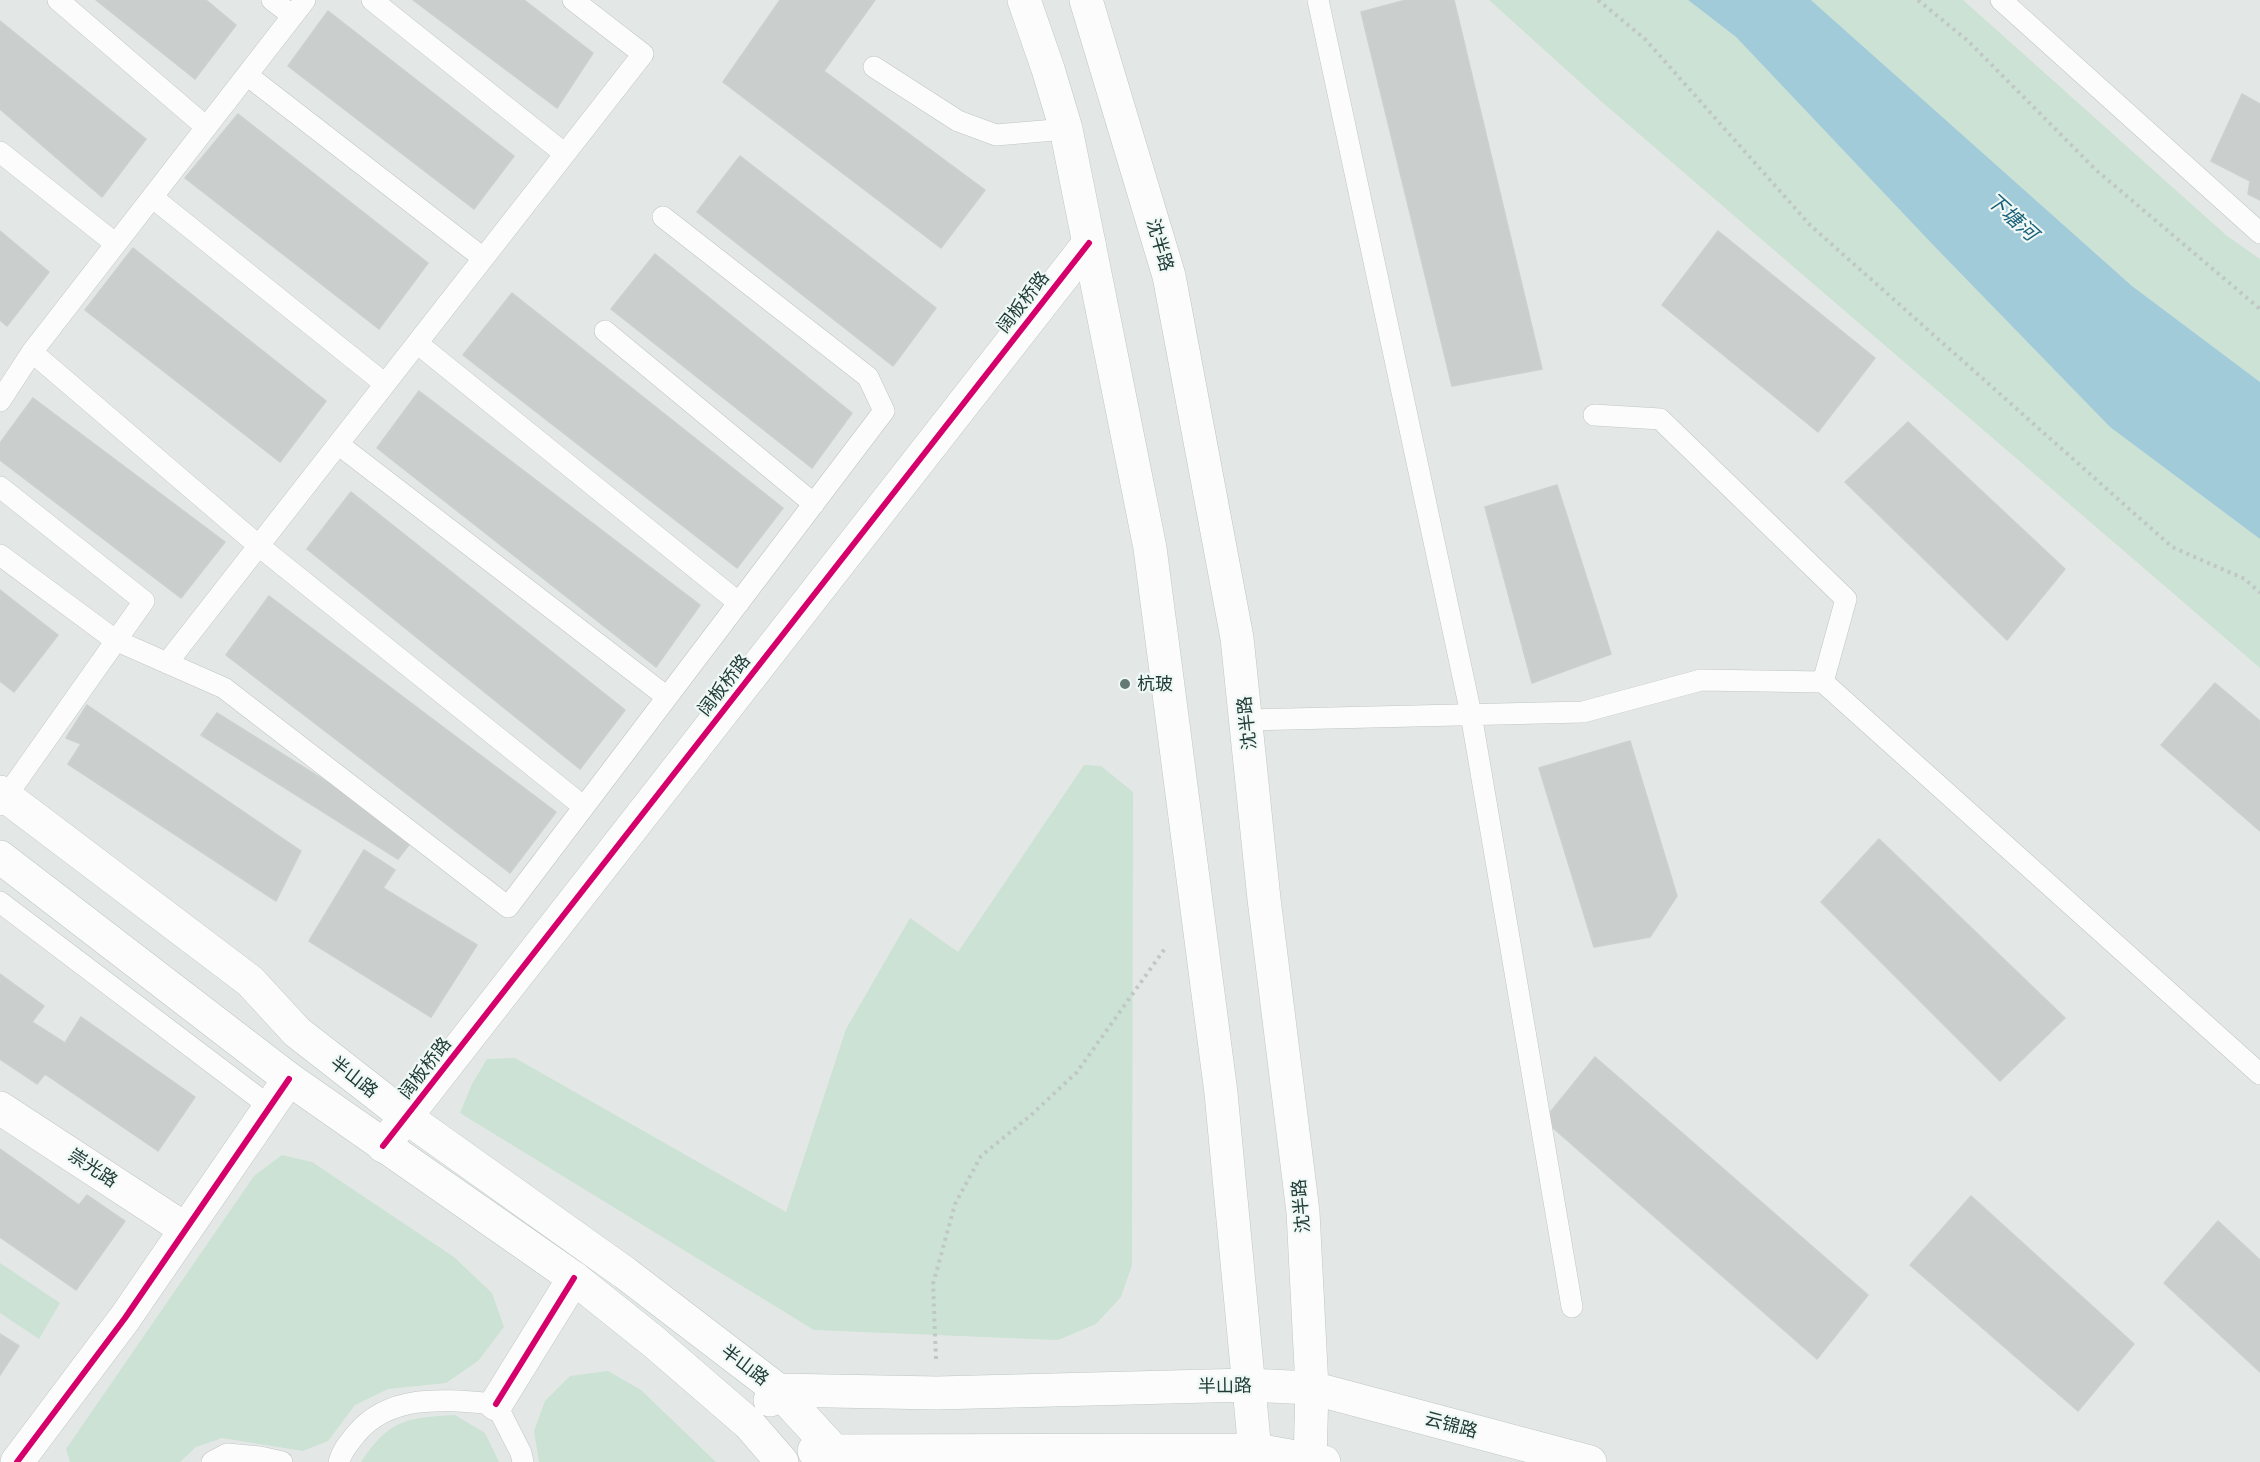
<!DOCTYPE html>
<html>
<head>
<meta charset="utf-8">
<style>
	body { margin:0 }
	canvas { display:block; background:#e3e8e6 }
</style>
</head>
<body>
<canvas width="2260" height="1462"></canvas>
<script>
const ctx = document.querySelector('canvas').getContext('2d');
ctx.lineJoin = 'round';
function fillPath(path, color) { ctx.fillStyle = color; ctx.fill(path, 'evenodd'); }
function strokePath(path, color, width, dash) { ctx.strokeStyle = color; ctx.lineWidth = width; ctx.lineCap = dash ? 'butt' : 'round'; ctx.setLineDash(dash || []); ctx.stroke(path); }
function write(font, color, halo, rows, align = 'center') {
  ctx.font = font + ' Ubuntu,"Noto Sans SC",sans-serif'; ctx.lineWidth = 4.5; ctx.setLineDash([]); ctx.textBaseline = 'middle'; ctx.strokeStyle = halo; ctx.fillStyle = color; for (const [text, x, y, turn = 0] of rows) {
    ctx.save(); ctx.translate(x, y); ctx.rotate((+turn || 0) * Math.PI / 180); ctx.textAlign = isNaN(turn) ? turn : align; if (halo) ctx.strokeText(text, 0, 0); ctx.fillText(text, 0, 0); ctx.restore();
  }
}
fillPath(new Path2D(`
	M 1489,0 L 1688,0 L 1736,37 L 1935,247 L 2110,427 L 2260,539 L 2260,668 L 1603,103 Z
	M 1811,0 L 1963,0 L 2226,235 L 2260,259 L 2260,382 L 2132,286 Z
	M 1084,765 L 1101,766 L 1133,792 L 1132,1265 L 1121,1297 L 1096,1324 L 1058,1340 L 814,1330 L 460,1113 L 472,1084 L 487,1059 L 515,1058 L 786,1212 L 846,1029 L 910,918 L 958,952 Z
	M 282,1155 L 312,1162 L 454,1257 L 492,1293 L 504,1327 L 478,1361 L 446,1383 L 388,1389 L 355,1405 L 328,1441 L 303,1451 L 222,1438 L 196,1447 L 180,1462 L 70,1462 L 66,1449 L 254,1176 Z
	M 0,1263 L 60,1303 L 39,1339 L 0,1313 Z
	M 608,1371 L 641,1390 L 716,1462 L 539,1462 L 534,1431 L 545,1401 L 570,1376 Z
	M 455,1415 L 485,1433 L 499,1462 L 361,1462 C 390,1419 406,1418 455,1415 Z`), '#cbe2d4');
fillPath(new Path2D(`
	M 1688,0 L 1811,0 L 2132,286 L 2260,382 L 2260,539 L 2110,427 L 1935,247 L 1736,37 Z`), '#a1cbd9');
const building = new Path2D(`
	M 96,0 L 206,0 L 236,25 L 195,79 Z
	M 413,0 L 524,0 L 593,53 L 557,108 Z
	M 780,0 L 875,0 L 824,71 L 985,190 L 941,248 L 723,82 Z
	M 1406,0 L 1454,0 L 1542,369 L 1452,386 L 1361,12 Z
	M 328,11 L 514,156 L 474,209 L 288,66 Z
	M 0,21 L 146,139 L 102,197 L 0,109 Z
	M 2242,94 L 2260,104 L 2260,200 L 2248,194 L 2250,181 L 2211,161 Z
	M 238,114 L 428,263 L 379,329 L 185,178 Z
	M 740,156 L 936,308 L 893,366 L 697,212 Z
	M 0,231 L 49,272 L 7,326 L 0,320 Z
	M 1718,231 L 1875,358 L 1818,432 L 1662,305 Z
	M 133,248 L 326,401 L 280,462 L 85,310 Z
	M 655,254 L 852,413 L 812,468 L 611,309 Z
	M 512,293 L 783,508 L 737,568 L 463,355 Z
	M 419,391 L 700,605 L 656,667 L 377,448 Z
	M 33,398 L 225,542 L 181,598 L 0,460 L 0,443 Z
	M 1908,422 L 2065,569 L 2007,640 L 1845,482 Z
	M 1557,485 L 1611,654 L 1532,683 L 1485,507 Z
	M 351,492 L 625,710 L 580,769 L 307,549 Z
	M 0,590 L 58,635 L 14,692 L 0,681 Z
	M 269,596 L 556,812 L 510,873 L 226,655 Z
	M 2215,683 L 2260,721 L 2260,831 L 2161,745 Z
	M 87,705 L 301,851 L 276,901 L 68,764 L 81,744 L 66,738 Z
	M 217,713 L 415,837 L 398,859 L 201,735 Z
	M 1630,741 L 1677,896 L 1650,937 L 1594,947 L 1539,768 Z
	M 1879,839 L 2065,1018 L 2000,1081 L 1821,902 Z
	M 364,850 L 395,870 L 383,888 L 477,945 L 431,1017 L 309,941 Z
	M 0,974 L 44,1006 L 32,1022 L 65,1043 L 81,1017 L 195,1097 L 158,1151 L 45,1074 L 37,1084 L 0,1059 Z
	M 1595,1057 L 1868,1295 L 1817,1359 L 1544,1120 Z
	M 0,1149 L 79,1205 L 87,1195 L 125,1221 L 76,1290 L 0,1237 Z
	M 1971,1196 L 2134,1344 L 2078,1411 L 1910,1265 Z
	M 2218,1221 L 2260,1260 L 2260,1372 L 2164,1283 Z
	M 0,1334 L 19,1346 L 0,1375 Z`);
fillPath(building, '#cacfce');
strokePath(building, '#cbd1cf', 1.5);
const service = new Path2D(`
	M 58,0 L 206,127
	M 272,0 L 293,16
	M 372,0 L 565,154
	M 1318,0 L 1471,714 L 1572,1307
	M 2001,0 L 2260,233
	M 874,67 L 958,121 L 996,135 L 1066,129
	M 247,75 L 483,258
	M 0,152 L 116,244
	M 152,197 L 385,384
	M 605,331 L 814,504
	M 417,343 L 739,603
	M 32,352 L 259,546 L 584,807
	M 0,401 L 32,352 L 305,0
	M 1594,415 L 1660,419 L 1846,599 L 1823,682 L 2260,1074
	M 338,444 L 667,697
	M 0,487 L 144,601 L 0,805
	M 0,555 L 115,640 L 224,688 L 508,907 L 884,411 L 868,377 L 663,217
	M 167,663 L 643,54 L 573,0
	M 1247,720 L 1583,712 L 1701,680 L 1823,682
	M 0,902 L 269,1106
	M 212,1462 L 227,1454 L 260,1457 L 282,1462
	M 339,1462 C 342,1451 348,1444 356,1434 C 391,1392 447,1400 496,1404 L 521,1453 L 523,1462`);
const minor = new Path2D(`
	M 0,1108 L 185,1229
	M 383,1146 L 1089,243
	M 496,1404 L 574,1278
	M 17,1462 L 125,1318 L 289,1079`);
const secondary = new Path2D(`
	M 1024,0 L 1048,69 L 1066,129 L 1150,548 L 1221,1093 L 1256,1462
	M 1086,0 L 1169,276 L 1237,638 L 1264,899 L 1303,1212 L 1312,1388 L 1310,1462
	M 0,792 L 250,981 L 297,1032 L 406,1117 L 625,1273 L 778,1390 L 835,1452
	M 0,857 L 289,1079 L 574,1278 L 654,1342 L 749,1424 L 782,1462
	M 770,1400 L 778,1390 L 937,1393 L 1248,1385 L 1312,1388 L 1590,1462
	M 814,1451 L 1256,1450 L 1324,1462`);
strokePath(service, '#c0c5c3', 22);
strokePath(minor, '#c0c5c3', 34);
strokePath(secondary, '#bec6c4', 34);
strokePath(new Path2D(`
	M 1598,0 L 1645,39 L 1810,225 L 2172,547 L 2245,579 L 2260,593
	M 1918,0 L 1967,40 L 2096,170 L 2260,309
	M 936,1359 L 933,1284 L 955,1204 L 981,1156 L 1030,1116 L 1077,1072 L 1166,947`), '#c0c8c6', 4, [3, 4.5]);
strokePath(service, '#fbfcfb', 21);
strokePath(minor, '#fbfcfb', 33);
strokePath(secondary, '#fbfcfb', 33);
strokePath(new Path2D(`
	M 383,1146 L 1089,243
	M 496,1404 L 574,1278
	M 17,1462 L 125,1318 L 289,1079`), '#d6006c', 6);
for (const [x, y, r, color] of [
	[1125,684,6,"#647874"]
]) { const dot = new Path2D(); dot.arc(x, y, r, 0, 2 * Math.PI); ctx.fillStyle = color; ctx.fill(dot); strokePath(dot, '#f0f8f5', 2); }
write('18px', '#203c37', '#f0f8f5', [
	["沈半路",1160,245,74],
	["阔板桥路",1023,302,-52],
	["阔板桥路",724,685,-52],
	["沈半路",1247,723,-96],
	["阔板桥路",425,1068,-52],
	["半山路",354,1077,38],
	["崇光路",93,1168,33],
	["沈半路",1301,1206,-95],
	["半山路",745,1365,37],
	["半山路",1225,1386,-1],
	["云锦路",1451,1425,15]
]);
write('18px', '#203c37', '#f0f8f5', [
	["杭玻",1137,684]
], 'left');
write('italic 20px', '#18607a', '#f0f8f5', [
	["下塘河",2012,217,42]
]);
</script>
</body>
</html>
